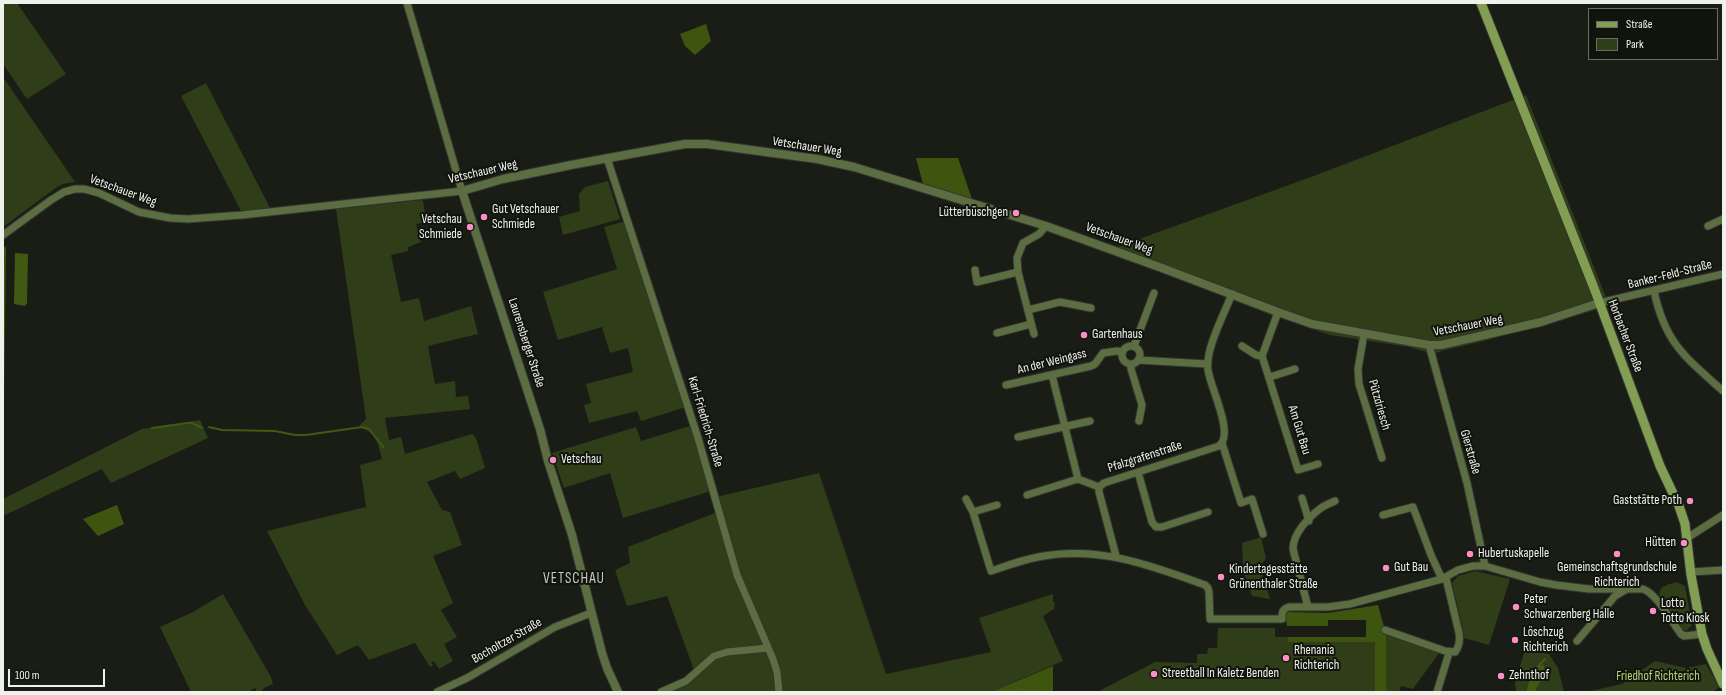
<!DOCTYPE html>
<html>
<head>
<meta charset="utf-8">
<style>
	body { margin:0 }
	#map { position:relative; width:1726px; height:695px; overflow:hidden; background:#1a1d16; font-family:"Sofia Sans Condensed",sans-serif }
	canvas { display:block }
	.frame { position:absolute; inset:0; border:4px solid #eff1ec; pointer-events:none }
	.legend { position:absolute; left:1588px; top:8px; width:130px; height:52px; box-sizing:border-box; background:#11140d; border:1px solid #6a6c66; margin:0; padding:5px 7px; list-style:none; font-size:12px; color:#eff1ec }
	.legend li { display:flex; align-items:center; gap:8px; height:20px }
	.legend b { width:20px; border:1px solid #6a6c66 }
	.scale { position:absolute; left:8px; top:669px; width:97px; height:18px; box-sizing:border-box; border:2px solid #eff1ec; border-top:0; padding-left:5px; font-size:12px; line-height:14px; white-space:nowrap; color:#eff1ec; -webkit-text-stroke:3px #11140d; paint-order:stroke }
</style>
</head>
<body>
<div id="map">
<canvas width="1726" height="695"></canvas>
<div class="frame"></div>
<ul class="legend">
<li><b style="height:5px;background:#819e53"></b>Straße</li>
<li><b style="height:11px;background:#2f3d18"></b>Park</li>
</ul>
<div class="scale">100 m</div>
</div>
<script>
const ctx = document.querySelector('canvas').getContext('2d');
ctx.lineJoin = 'round';
function fillPath(path, color) { ctx.fillStyle = color; ctx.fill(path, 'evenodd'); }
function strokePath(path, color, width, dash) { ctx.strokeStyle = color; ctx.lineWidth = width; ctx.lineCap = dash ? 'butt' : 'round'; ctx.setLineDash(dash || []); ctx.stroke(path); }
function write(font, color, halo, rows, align = 'center') {
  ctx.font = font + ' "Sofia Sans Condensed",sans-serif'; ctx.lineWidth = 4; ctx.setLineDash([]); ctx.textBaseline = 'middle'; ctx.strokeStyle = halo; ctx.fillStyle = color; for (const [text, x, y, turn = 0] of rows) {
    ctx.save(); ctx.translate(x, y); ctx.rotate((+turn || 0) * Math.PI / 180); ctx.textAlign = isNaN(turn) ? turn : align; if (halo) ctx.strokeText(text, 0, 0); ctx.fillText(text, 0, 0); ctx.restore();
  }
}
fillPath(new Path2D(`
	M 3,3 L 17,3 L 66,74 L 27,99 L 3,64 Z
	M 3,77 L 75,182 L 63,184 L 57,187 L 3,227 Z
	M 206,83 L 270,208 L 241,211 L 181,96 Z
	M 1526,95 L 1605,295 L 1606,307 L 1484,341 L 1441,351 L 1434,354 L 1409,347 L 1330,335 L 1266,313 L 1160,271 L 1114,256 L 1117,247 L 1311,177 Z
	M 608,181 L 620,219 L 563,235 L 559,217 L 580,211 L 579,194 L 585,187 Z
	M 423,200 L 426,222 L 416,224 L 421,242 L 408,247 L 408,251 L 391,255 L 401,302 L 419,298 L 424,321 L 471,306 L 478,334 L 428,346 L 435,384 L 455,381 L 456,397 L 468,396 L 470,409 L 385,418 L 389,440 L 401,437 L 405,454 L 472,434 L 476,438 L 485,468 L 460,479 L 455,471 L 427,482 L 442,510 L 450,512 L 462,545 L 433,556 L 453,603 L 441,610 L 457,637 L 444,644 L 453,661 L 439,669 L 434,661 L 431,662 L 433,665 L 430,667 L 415,643 L 369,660 L 358,645 L 337,655 L 305,605 L 267,531 L 366,507 L 360,465 L 382,459 C 378,444 377,433 361,428 L 360,425 L 366,419 L 336,209 Z
	M 626,221 L 686,407 L 641,421 L 637,411 L 589,423 L 584,405 L 591,403 L 586,384 L 633,372 L 628,348 L 610,353 L 602,327 L 558,340 L 543,292 L 617,269 L 604,227 Z
	M 200,420 L 208,438 L 111,483 L 102,469 L 3,516 L 3,499 L 142,429 Z
	M 693,425 L 711,491 L 623,518 L 610,473 L 564,488 L 552,453 L 636,427 L 641,441 Z
	M 819,473 L 886,674 L 991,652 L 979,618 L 1053,594 L 1053,602 L 1055,602 L 1054,609 L 1043,616 L 1063,661 L 991,692 L 668,692 L 693,679 L 694,670 L 667,596 L 627,606 L 615,570 L 630,563 L 628,547 L 720,511 L 716,497 Z
	M 1261,537 L 1266,558 L 1260,567 L 1270,599 L 1252,596 L 1243,570 L 1242,543 Z
	M 1475,571 L 1510,579 L 1489,645 L 1464,638 L 1462,625 L 1452,583 L 1458,576 Z
	M 1677,582 L 1685,586 L 1692,625 L 1686,631 L 1681,628 L 1680,623 L 1676,622 L 1659,594 C 1660,585 1670,584 1677,582 Z
	M 223,594 L 271,677 L 273,684 L 264,688 L 261,692 L 257,692 L 255,688 L 248,692 L 212,692 L 211,691 L 191,692 L 160,627 L 193,612 Z
	M 1218,628 L 1275,628 L 1275,637 L 1287,637 L 1288,642 L 1376,641 L 1375,692 L 1097,692 L 1155,662 L 1197,663 L 1197,654 L 1207,654 L 1208,648 L 1217,648 Z
	M 1386,634 L 1439,653 L 1413,689 L 1401,686 L 1399,692 L 1386,692 Z
	M 1525,650 L 1549,654 L 1558,668 L 1564,692 L 1516,692 L 1515,682 Z
	M 1655,661 L 1686,668 L 1706,664 L 1719,687 L 1713,692 L 1586,692 L 1622,684 Z`), '#2f3d18');
fillPath(new Path2D(`
	M 706,24 L 711,41 L 695,55 L 685,46 L 680,34 Z
	M 916,158 L 958,158 L 972,199 L 923,184 Z
	M 6,246 L 4,405 L 3,406 L 3,248 Z
	M 117,505 L 124,524 L 98,536 L 83,519 Z
	M 1378,605 L 1386,634 L 1386,692 L 1375,692 L 1375,642 L 1288,642 L 1287,637 L 1366,637 L 1366,620 L 1328,620 L 1328,626 L 1287,626 L 1285,614 L 1287,612 L 1328,613 Z
	M 1053,666 L 1053,692 L 991,692 Z`), '#3e550f');
fillPath(new Path2D(`
	M 15,253 L 28,254 L 27,303 L 25,306 L 14,304 Z
	M 1540,663 L 1542,664 L 1541,666 L 1544,665 L 1544,674 L 1536,689 L 1537,692 L 1526,692 L 1532,671 Z`), '#425914');
strokePath(new Path2D(`
	M 209,427 L 222,430 L 275,431 L 295,435 L 306,435 L 362,427 L 369,429 L 384,448
	M 152,428 L 188,423 L 192,423 L 202,428
	M 1540,664 L 1545,659
	M 1005,692 L 1017,689 L 1035,692`), '#425914', 2);
const minor = new Path2D(`
	M 607,158 L 698,438 L 737,575 L 773,659 L 777,672 L 779,692
	M 1708,226 L 1723,219
	M 3,235 L 51,200 L 64,192 L 75,189 L 84,189 L 99,193 L 139,212 L 170,218 L 188,219 L 242,215 L 462,191 L 407,3
	M 975,270 L 977,282 L 1018,272
	M 1654,291 C 1665,343 1685,357 1723,391
	M 1599,303 L 1723,274
	M 1028,310 L 1060,302 L 1091,308
	M 1278,312 L 1262,356 L 1298,470 L 1318,464
	M 997,333 L 1031,324
	M 1034,334 L 1018,272 L 1017,258 L 1023,243 L 1039,234 L 1046,226
	M 1364,334 L 1358,369 L 1359,384 L 1382,458
	M 1429,345 L 1467,483 L 1485,566
	M1122 355a9 9 0 1 1 18 0a9 9 0 1 1-18 0Z
	M 1134,346 L 1154,293
	M 1242,346 L 1256,355 L 1262,356
	M 1138,360 L 1207,364
	M 1131,364 L 1131,369 L 1142,405 L 1139,421
	M 1052,375 L 1078,479
	M 1270,377 L 1295,369
	M 1006,385 L 1091,366 L 1095,364 L 1103,353 L 1117,351 L 1122,352
	M 1018,437 L 1090,421
	M 1222,443 L 1241,503 L 1252,499 L 1263,534
	M 1138,472 L 1152,522 L 1156,527 L 1162,527 L 1208,512
	M 1027,495 L 1078,479 L 1099,487
	M 1302,498 L 1309,521
	M 966,499 L 973,512 L 991,571 C 1006,566 1022,560 1038,557 C 1097,545 1150,565 1205,585 L 1208,588 L 1209,592 L 1210,619 L 1282,619 C 1282,612 1282,609 1289,607 L 1328,607 L 1350,604 L 1442,579 L 1458,570 L 1473,566 L 1485,566 L 1540,582 L 1556,585 L 1589,589 L 1643,589 C 1657,594 1671,621 1681,634 L 1684,636 L 1702,634
	M 973,512 L 997,505
	M 1383,515 L 1413,507 L 1431,555 L 1442,579
	M 1687,538 L 1723,515
	M 1116,556 L 1099,492 L 1099,487 L 1104,483 L 1219,446 C 1235,434 1210,387 1208,370 C 1205,350 1224,314 1232,294
	M 1691,572 L 1723,570
	M 1308,607 L 1293,549 C 1293,533 1309,517 1321,508 C 1325,505 1331,503 1335,501
	M 1385,630 L 1445,651 L 1455,652 C 1460,646 1460,640 1459,633 L 1446,578
	M 1577,641 L 1615,596 L 1627,589
	M 437,692 L 467,678 L 555,627 L 591,613
	M 661,692 L 686,681 L 714,656 L 727,652 L 768,648
	M 1437,692 L 1449,653`);
const tertiary = new Path2D(`
	M 618,692 L 607,668 L 602,653 L 572,535 L 548,461 L 540,429 L 462,191 L 503,179 L 571,165 L 685,144 L 707,144 L 817,159 L 854,167 L 1046,226 L 1162,268 L 1278,312 L 1312,324 L 1429,345 L 1441,345 L 1541,322 L 1599,303`);
const secondary = new Path2D(`
	M 1481,3 L 1594,288 L 1660,466 L 1679,506 L 1685,524 L 1691,575 L 1702,634 L 1707,649 L 1723,684`);
strokePath(minor, '#343630', 9);
strokePath(tertiary, '#343630', 10);
strokePath(secondary, '#343630', 11);
strokePath(minor, '#5c6e41', 7);
strokePath(tertiary, '#5c6e41', 8);
strokePath(secondary, '#819e53', 9);
for (const [x, y, r, color] of [
	[1016,213,4,"#fb8fc5"],
	[484,217,4,"#fb8fc5"],
	[470,227,4,"#fb8fc5"],
	[1084,335,4,"#fb8fc5"],
	[553,460,4,"#fb8fc5"],
	[1690,501,4,"#fb8fc5"],
	[1684,543,4,"#fb8fc5"],
	[1470,554,4,"#fb8fc5"],
	[1617,554,4,"#fb8fc5"],
	[1386,568,4,"#fb8fc5"],
	[1221,577,4,"#fb8fc5"],
	[1516,607,4,"#fb8fc5"],
	[1653,611,4,"#fb8fc5"],
	[1515,640,4,"#fb8fc5"],
	[1286,658,4,"#fb8fc5"],
	[1154,674,4,"#fb8fc5"],
	[1501,676,4,"#fb8fc5"]
]) { const dot = new Path2D(); dot.arc(x, y, r, 0, 2 * Math.PI); ctx.fillStyle = color; ctx.fill(dot); strokePath(dot, '#11140d', 1.5); }
write('13px', '#eff1ec', '#11140d', [
	["Vetschauer Weg",807,147,9],
	["Vetschauer Weg",483,172,-13],
	["Vetschauer Weg",123,191,20],
	["Vetschauer Weg",1119,239,20],
	["Banker-Feld-Straße",1670,275,-14],
	["Vetschauer Weg",1468,326,-11],
	["Horbacher Straße",1625,336,69],
	["Laurensberger Straße",526,343,72],
	["An der Weingass",1052,362,-14],
	["Pützdriesch",1379,405,74],
	["Karl-Friedrich-Straße",705,422,73],
	["Am Gut Bau",1299,430,73],
	["Gierstraße",1470,452,74],
	["Pfalzgrafenstraße",1145,457,-18],
	["Bocholtzer Straße",507,641,-30]
]);
write('13px', '#eff1ec', '#11140d', [
	["Gut Vetschauer",492,210],
	["Schmiede",492,225],
	["Lütterbüschgen",1008,213,"right"],
	["Vetschau",462,220,"right"],
	["Schmiede",462,235,"right"],
	["Gartenhaus",1092,335],
	["Vetschau",561,460],
	["Gaststätte Poth",1682,501,"right"],
	["Hütten",1676,543,"right"],
	["Hubertuskapelle",1478,554],
	["Gut Bau",1394,568],
	["Gemeinschaftsgrundschule",1617,568,"center"],
	["Richterich",1617,583,"center"],
	["Kindertagesstätte",1229,570],
	["Grünenthaler Straße",1229,585],
	["Peter",1524,600],
	["Schwarzenberg Halle",1524,615],
	["Lotto",1661,604],
	["Totto Kiosk",1661,619],
	["Löschzug",1523,633],
	["Richterich",1523,648],
	["Rhenania",1294,651],
	["Richterich",1294,666],
	["Streetball In Kaletz Benden",1162,674],
	["Zehnthof",1509,676]
], 'left');
write('13px', '#b2d779', '#11140d', [
	["Friedhof Richterich",1658,677]
]);
ctx.letterSpacing = '1px';
write('15px', '#c5c9c0', '#11140d', [
	["VETSCHAU",574,579]
]);
ctx.letterSpacing = '0px';
</script>
</body>
</html>
